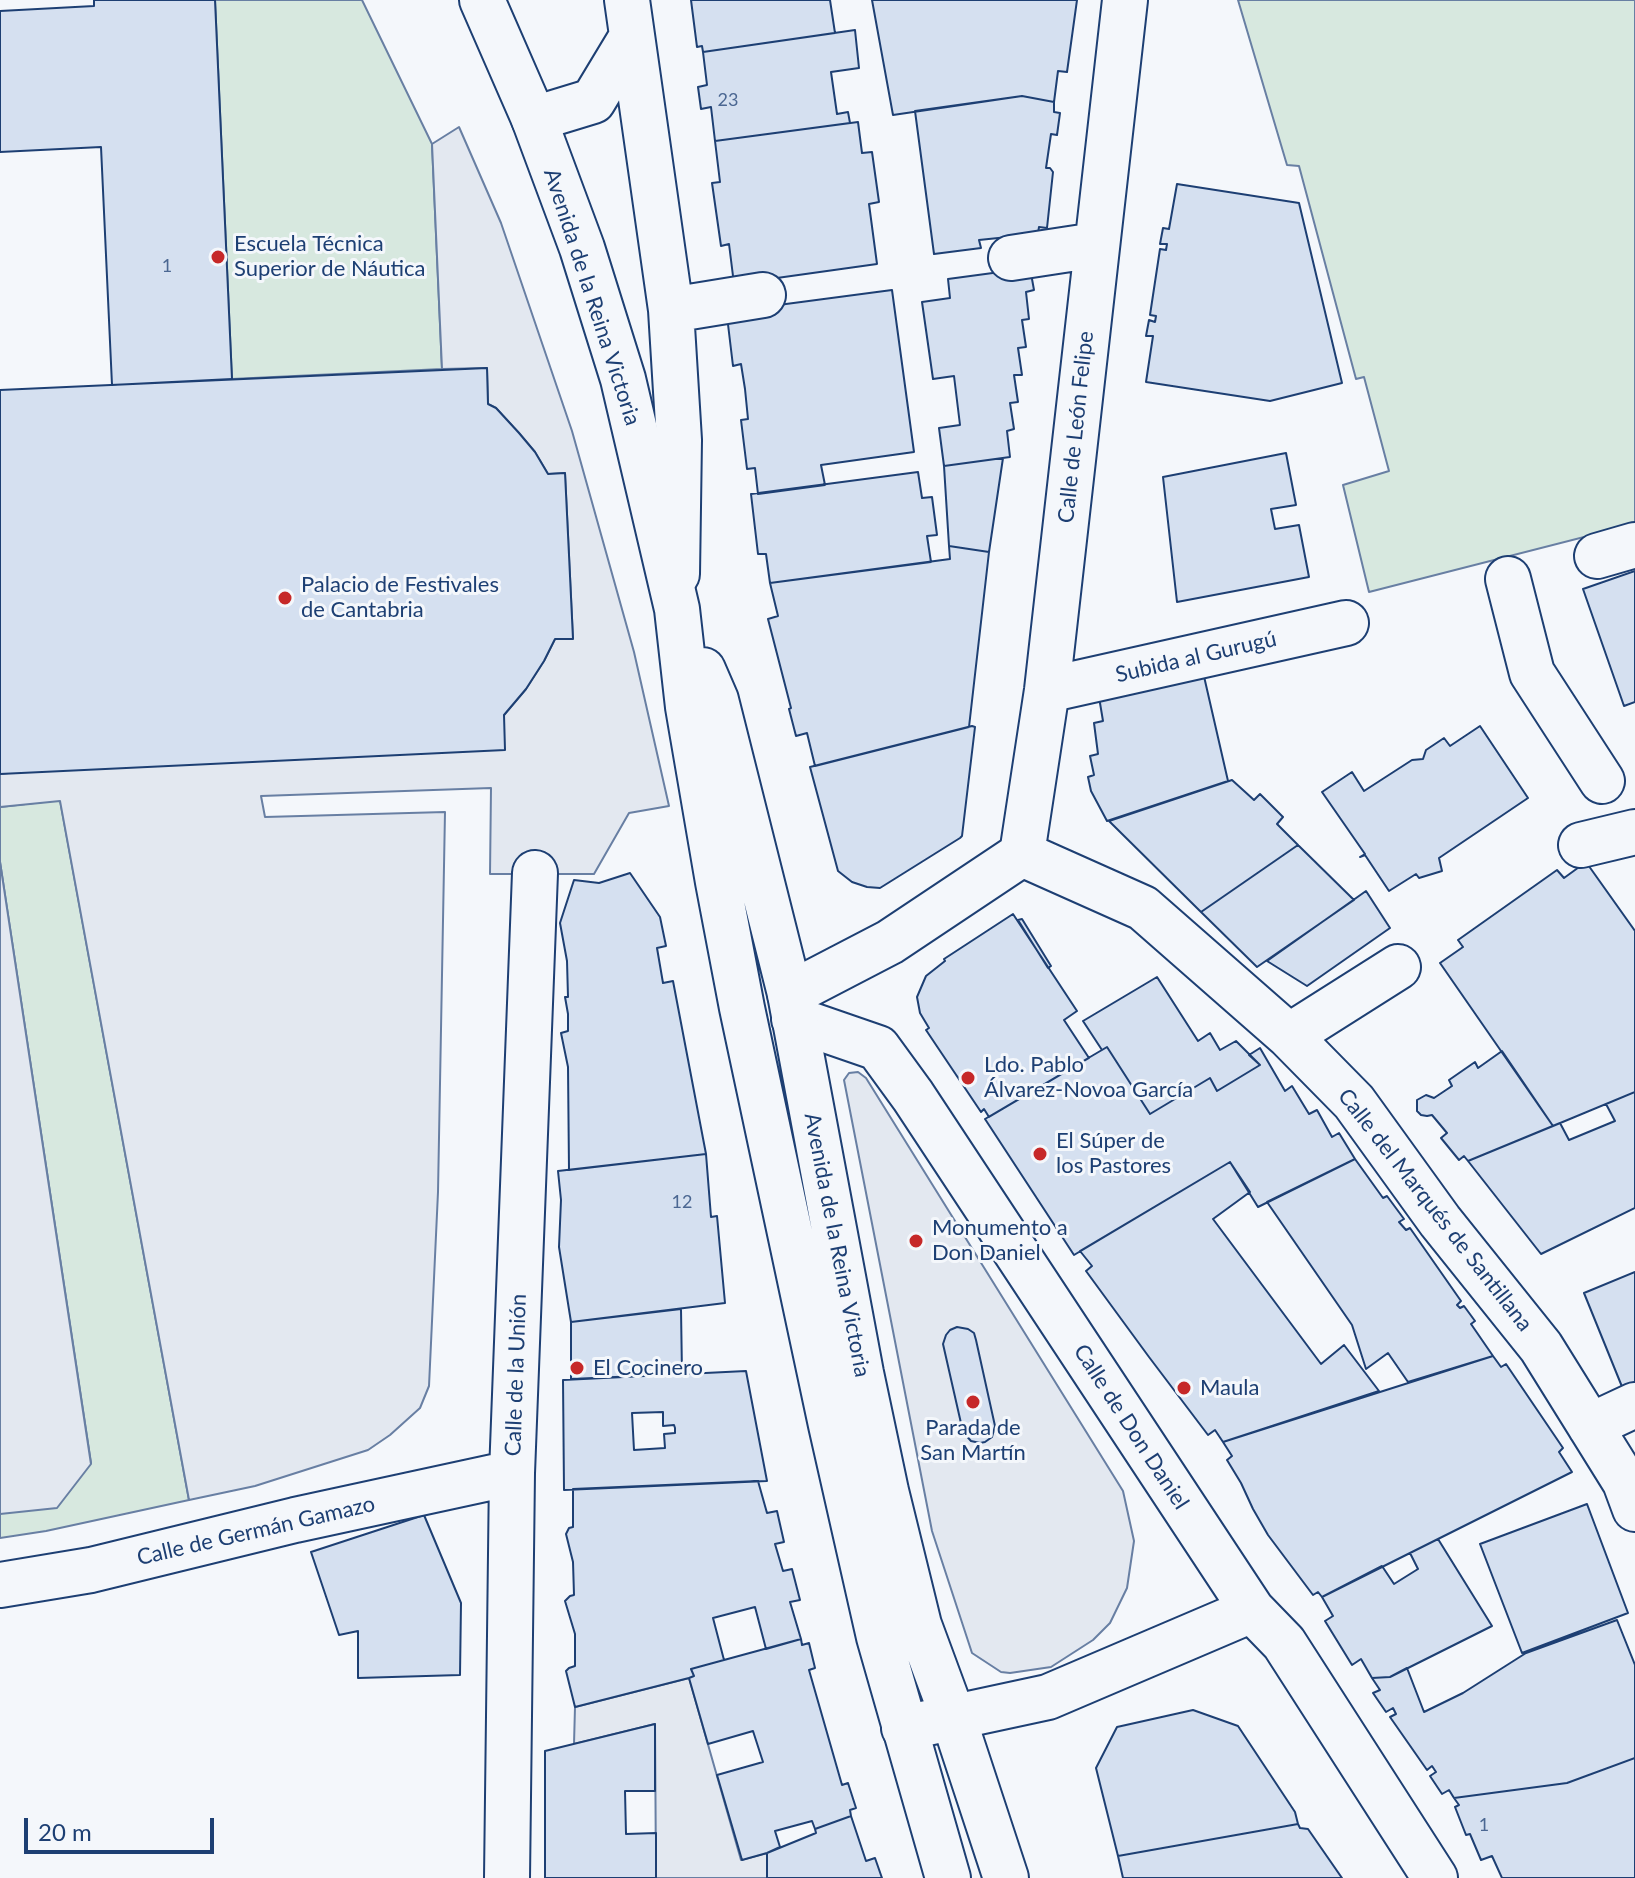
<!DOCTYPE html>
<html>
<head>
<meta charset="utf-8">
<style>
	body { margin:0 }
	#map { position:relative; width:1635px; height:1878px; overflow:hidden; background:#f4f7fb; font-family:Lato,sans-serif }
	canvas { display:block }
	.scale { position:absolute; left:24px; top:1818px; width:190px; height:36px; box-sizing:border-box; border:4px solid #1d3f73; border-top:0; padding-left:10px; font-size:24px; line-height:28px; white-space:nowrap; color:#1d3f73; -webkit-text-stroke:6px #f4f7fb; paint-order:stroke }
</style>
</head>
<body>
<div id="map">
<canvas width="1635" height="1878"></canvas>
<div class="scale">20 m</div>
</div>
<script>
const ctx = document.querySelector('canvas').getContext('2d');
ctx.lineJoin = 'round';
function fillPath(path, color) { ctx.fillStyle = color; ctx.fill(path, 'evenodd'); }
function strokePath(path, color, width, dash) { ctx.strokeStyle = color; ctx.lineWidth = width; ctx.lineCap = dash ? 'butt' : 'round'; ctx.setLineDash(dash || []); ctx.stroke(path); }
function write(font, color, halo, rows, align = 'center') {
  ctx.font = font + ' Lato,sans-serif'; ctx.lineWidth = 6; ctx.setLineDash([]); ctx.textBaseline = 'middle'; ctx.strokeStyle = halo; ctx.fillStyle = color; for (const [text, x, y, turn = 0] of rows) {
    ctx.save(); ctx.translate(x, y); ctx.rotate((+turn || 0) * Math.PI / 180); ctx.textAlign = isNaN(turn) ? turn : align; if (halo) ctx.strokeText(text, 0, 0); ctx.fillText(text, 0, 0); ctx.restore();
  }
}
const green = new Path2D(`
	M 215,0 L 362,0 L 432,144 L 442,369 L 232,379 Z
	M 1238,0 L 1635,0 L 1635,524 L 1369,592 L 1343,485 L 1389,471 L 1364,377 L 1356,379 L 1299,166 L 1287,165 Z
	M 60,800 L 189,1500 L 46,1531 L 0,1538 L 0,1514 L 91,1463 L 0,862 L 0,807 Z`);
fillPath(green, '#d7e8df');
strokePath(green, '#687fa3', 2);
const parking = new Path2D(`
	M 459,127 L 501,223 L 572,431 L 634,652 L 669,806 L 629,813 L 594,874 L 490,874 L 491,788 L 261,796 L 265,817 L 445,812 L 438,1192 L 429,1386 L 420,1408 L 390,1435 L 368,1450 L 255,1486 L 189,1500 L 60,801 L 0,807 L 0,774 L 504,715 L 526,689 L 544,661 L 555,639 L 573,638 L 565,473 L 548,474 L 535,452 L 519,433 L 496,408 L 488,404 L 487,368 L 442,369 L 432,144 Z
	M 0,862 L 91,1464 L 57,1508 L 0,1514 Z
	M 858,1072 L 866,1078 L 1123,1491 L 1134,1541 L 1127,1588 L 1110,1623 L 1093,1640 L 1051,1667 L 1010,1673 L 1001,1672 L 972,1653 L 932,1531 L 844,1080 L 849,1073 Z
	M 689,1678 L 741,1860 L 767,1853 L 767,1878 L 656,1878 L 655,1724 L 574,1744 L 575,1707 Z`);
fillPath(parking, '#e3e8f0');
strokePath(parking, '#687fa3', 2);
const building = new Path2D(`
	M 94,0 L 215,0 L 232,379 L 112,385 L 101,147 L 0,152 L 0,11 L 94,6 Z
	M 691,0 L 830,0 L 835,33 L 703,52 L 702,46 L 697,47 Z
	M 872,0 L 1077,0 L 1067,72 L 1058,71 L 1054,102 L 1022,96 L 893,115 Z
	M 855,30 L 859,68 L 831,72 L 837,114 L 848,112 L 850,123 L 715,141 L 711,107 L 701,109 L 698,87 L 707,85 L 703,52 Z
	M 1022,96 L 1054,102 L 1054,112 L 1060,113 L 1057,135 L 1051,134 L 1046,168 L 1050,168 L 1053,172 L 1047,228 L 1039,227 L 1037,240 L 1008,237 L 979,240 L 981,248 L 934,254 L 915,111 Z
	M 858,122 L 862,153 L 872,152 L 879,202 L 869,204 L 877,264 L 734,284 L 729,244 L 721,246 L 712,183 L 720,182 L 715,141 Z
	M 1177,184 L 1299,203 L 1342,383 L 1270,401 L 1146,382 L 1153,336 L 1146,336 L 1149,320 L 1155,322 L 1156,316 L 1150,315 L 1160,249 L 1166,250 L 1167,244 L 1160,244 L 1163,228 L 1169,229 Z
	M 1030,268 L 1034,290 L 1026,292 L 1029,319 L 1022,320 L 1026,347 L 1018,348 L 1022,375 L 1014,375 L 1018,402 L 1010,403 L 1014,429 L 1007,431 L 1010,457 L 944,466 L 939,428 L 960,425 L 954,376 L 933,379 L 922,302 L 950,298 L 948,279 Z
	M 892,290 L 914,452 L 821,465 L 825,485 L 758,494 L 755,468 L 747,469 L 741,420 L 748,419 L 745,389 L 741,364 L 733,366 L 727,316 L 733,311 Z
	M 487,368 L 488,404 L 496,408 L 519,433 L 535,452 L 548,474 L 565,473 L 569,555 L 573,639 L 555,639 L 544,661 L 526,689 L 504,715 L 505,750 L 0,774 L 0,390 Z
	M 1286,453 L 1296,505 L 1271,509 L 1275,529 L 1299,525 L 1309,577 L 1177,602 L 1163,477 Z
	M 1003,458 L 989,552 L 949,546 L 944,466 Z
	M 918,472 L 922,498 L 932,497 L 937,535 L 927,536 L 931,562 L 770,583 L 766,554 L 758,554 L 751,494 Z
	M 949,546 L 989,552 L 969,727 L 815,766 L 807,733 L 796,736 L 789,709 L 791,708 L 768,619 L 778,616 L 770,583 L 950,559 Z
	M 1635,571 L 1635,702 L 1624,706 L 1583,589 Z
	M 1203,672 L 1228,781 L 1107,821 L 1091,791 L 1088,777 L 1094,775 L 1090,756 L 1098,754 L 1094,723 L 1103,721 L 1097,685 Z
	M 972,726 L 975,727 L 962,836 L 960,838 L 880,888 L 867,887 L 852,882 L 838,871 L 810,767 Z
	M 1480,726 L 1528,798 L 1439,858 L 1442,871 L 1419,878 L 1416,874 L 1389,891 L 1365,855 L 1360,857 L 1365,854 L 1322,792 L 1352,772 L 1364,791 L 1412,760 L 1423,759 L 1426,750 L 1444,738 L 1450,746 Z
	M 1232,780 L 1254,800 L 1260,794 L 1283,817 L 1277,824 L 1298,845 L 1201,912 L 1109,821 Z
	M 1298,845 L 1354,900 L 1257,967 L 1201,912 Z
	M 1586,862 L 1635,931 L 1635,1092 L 1553,1126 L 1440,963 L 1463,947 L 1458,940 L 1557,870 L 1564,878 Z
	M 630,873 L 660,917 L 666,946 L 657,948 L 663,983 L 673,981 L 706,1154 L 569,1170 L 568,1067 L 561,1033 L 568,1031 L 568,1014 L 565,997 L 568,997 L 567,961 L 560,923 L 574,880 L 599,883 Z
	M 1366,891 L 1390,928 L 1307,986 L 1267,961 Z
	M 1013,914 L 1077,1011 L 1064,1020 L 1089,1058 L 989,1117 L 984,1109 L 981,1112 L 926,1030 L 929,1028 L 920,1013 L 917,997 L 926,976 L 945,961 L 944,959 Z
	M 1022,919 L 1051,966 L 1048,968 L 1018,920 Z
	M 1157,977 L 1198,1041 L 1210,1033 L 1220,1050 L 1236,1041 L 1260,1065 L 1217,1091 L 1210,1078 L 1150,1114 L 1107,1047 L 1102,1050 L 1083,1021 Z
	M 1107,1047 L 1150,1114 L 1210,1078 L 1217,1091 L 1222,1088 L 1260,1065 L 1249,1055 L 1260,1048 L 1285,1091 L 1292,1086 L 1309,1114 L 1317,1110 L 1332,1137 L 1339,1133 L 1355,1159 L 1258,1207 L 1230,1162 L 1074,1255 L 985,1119 Z
	M 1502,1051 L 1553,1126 L 1468,1161 L 1464,1156 L 1459,1160 L 1441,1138 L 1447,1133 L 1432,1115 L 1427,1116 L 1421,1115 L 1417,1111 L 1417,1100 L 1426,1095 L 1434,1098 L 1452,1086 L 1449,1080 L 1475,1062 L 1478,1068 Z
	M 1635,1092 L 1635,1208 L 1541,1254 L 1468,1161 L 1560,1123 L 1569,1140 L 1615,1121 L 1606,1104 Z
	M 706,1154 L 711,1217 L 717,1216 L 725,1303 L 571,1322 L 559,1247 L 561,1200 L 558,1171 Z
	M 1355,1159 L 1383,1198 L 1387,1196 L 1404,1219 L 1399,1222 L 1406,1230 L 1410,1228 L 1461,1301 L 1457,1305 L 1460,1308 L 1464,1306 L 1475,1321 L 1471,1324 L 1493,1356 L 1408,1382 L 1388,1353 L 1366,1369 L 1352,1325 L 1267,1202 Z
	M 1230,1162 L 1250,1192 L 1213,1219 L 1321,1364 L 1344,1345 L 1379,1391 L 1223,1442 L 1215,1430 L 1208,1435 L 1149,1357 L 1086,1271 L 1092,1266 L 1080,1251 Z
	M 1635,1272 L 1635,1395 L 1627,1399 L 1584,1293 Z
	M 681,1309 L 682,1374 L 571,1379 L 571,1322 Z
	M 957,1327 L 968,1329 L 974,1333 L 976,1340 L 995,1426 L 992,1437 L 985,1442 L 980,1443 L 971,1441 L 963,1432 L 943,1344 L 946,1335 L 950,1330 Z
	M 1493,1356 L 1501,1367 L 1506,1364 L 1563,1448 L 1559,1452 L 1572,1472 L 1322,1597 L 1318,1592 L 1313,1595 L 1268,1535 L 1253,1509 L 1241,1483 L 1227,1460 L 1232,1456 L 1223,1442 Z
	M 746,1371 L 767,1481 L 564,1490 L 563,1380 ZM 663,1412 L 663,1426 L 674,1425 L 675,1428 L 675,1433 L 664,1434 L 665,1448 L 634,1450 L 632,1413 Z
	M 758,1481 L 767,1513 L 777,1511 L 784,1542 L 775,1544 L 783,1571 L 792,1569 L 800,1600 L 790,1602 L 801,1639 L 766,1649 L 755,1607 L 713,1618 L 724,1660 L 691,1669 L 694,1676 L 689,1678 L 575,1707 L 566,1671 L 569,1668 L 575,1666 L 575,1634 L 565,1601 L 570,1596 L 574,1595 L 573,1562 L 566,1534 L 569,1528 L 573,1527 L 573,1489 Z
	M 1587,1504 L 1628,1613 L 1522,1653 L 1480,1544 Z
	M 424,1515 L 461,1603 L 460,1675 L 358,1678 L 358,1631 L 339,1635 L 311,1552 Z
	M 1438,1539 L 1492,1626 L 1390,1677 L 1372,1678 L 1361,1659 L 1352,1665 L 1325,1621 L 1333,1616 L 1322,1597 L 1382,1566 L 1394,1584 L 1418,1569 L 1410,1553 Z
	M 1617,1620 L 1635,1665 L 1635,1758 L 1567,1783 L 1454,1798 L 1449,1790 L 1442,1794 L 1430,1776 L 1436,1772 L 1432,1766 L 1427,1770 L 1390,1717 L 1396,1714 L 1393,1708 L 1386,1712 L 1373,1693 L 1380,1690 L 1372,1678 L 1390,1677 L 1407,1668 L 1424,1712 L 1463,1693 L 1526,1653 Z
	M 801,1639 L 802,1645 L 809,1643 L 815,1668 L 809,1670 L 842,1785 L 848,1783 L 856,1808 L 850,1810 L 851,1816 L 815,1829 L 812,1821 L 775,1831 L 780,1847 L 767,1853 L 742,1860 L 717,1775 L 763,1762 L 753,1731 L 708,1744 L 689,1678 L 694,1676 L 691,1669 Z
	M 1193,1710 L 1238,1726 L 1295,1812 L 1298,1824 L 1118,1856 L 1096,1768 L 1117,1727 Z
	M 655,1724 L 655,1791 L 625,1791 L 626,1834 L 656,1833 L 656,1878 L 545,1878 L 545,1751 Z
	M 1635,1758 L 1635,1878 L 1502,1878 L 1492,1856 L 1481,1860 L 1470,1834 L 1466,1835 L 1455,1807 L 1459,1805 L 1454,1798 L 1567,1783 Z
	M 851,1816 L 866,1861 L 875,1858 L 882,1878 L 767,1878 L 767,1853 L 816,1833 L 815,1829 Z
	M 1298,1824 L 1300,1828 L 1308,1829 L 1342,1878 L 1123,1878 L 1118,1856 Z`);
fillPath(building, '#d5e0f0');
strokePath(building, '#1d3f73', 2);
const minor = new Path2D(`
	M 627,0 L 671,310 L 679,440 L 677,574
	M 534,119 L 593,101 L 631,38
	M 1011,258 L 1096,245
	M 671,310 L 763,295
	M 1597,556 L 1635,545
	M 1508,579 L 1532,673 L 1602,781
	M 1047,690 L 1346,623
	M 1581,845 L 1635,832
	M 1022,854 L 1143,908 L 1289,1036 L 1354,1102 L 1440,1221 L 1541,1347 L 1625,1482 L 1635,1509
	M 1022,854 L 1047,690 L 1125,0
	M 790,994 L 890,942 L 1022,854
	M 794,1019 L 878,1048 L 913,1096 L 1252,1610 L 1284,1643 L 1435,1878
	M 1289,1036 L 1398,967
	M 1590,1426 L 1635,1405
	M 0,1585 L 91,1570 L 295,1520 L 512,1473
	M 904,1728 L 1048,1697 L 1252,1610
	M 507,1878 L 512,1473 L 535,873`);
const major = new Path2D(`
	M 482,0 L 534,119 L 582,248 L 623,379 L 677,609 L 688,707 L 718,882 L 742,1008 L 831,1425 L 879,1637 L 948,1878
	M 703,670 L 716,700 L 790,994 L 861,1373 L 886,1491 L 919,1625 L 953,1717 L 1006,1878`);
strokePath(minor, '#1d3f73', 48);
strokePath(major, '#1d3f73', 48);
strokePath(minor, '#f4f7fb', 44);
strokePath(major, '#f4f7fb', 44);
for (const [x, y, r, color] of [
	[218,257,8,"#c62828"],
	[285,598,8,"#c62828"],
	[968,1078,8,"#c62828"],
	[1040,1154,8,"#c62828"],
	[916,1241,8,"#c62828"],
	[577,1368,8,"#c62828"],
	[1184,1388,8,"#c62828"],
	[973,1402,8,"#c62828"]
]) { const dot = new Path2D(); dot.arc(x, y, r, 0, 2 * Math.PI); ctx.fillStyle = color; ctx.fill(dot); strokePath(dot, '#f4f7fb', 3); }
write('18px', '#4b6792', null, [
	["23",728,100],
	["1",167,266],
	["12",682,1202],
	["1",1484,1825]
]);
write('22px', '#1d3f73', '#f4f7fb', [
	["Escuela Técnica",234,244],
	["Superior de Náutica",234,269],
	["Palacio de Festivales",301,585],
	["de Cantabria",301,610],
	["Ldo. Pablo",984,1065],
	["Álvarez-Novoa García",984,1090],
	["El Súper de",1056,1141],
	["los Pastores",1056,1166],
	["Monumento a",932,1228],
	["Don Daniel",932,1253],
	["El Cocinero",593,1368],
	["Maula",1200,1388],
	["Parada de",973,1428,"center"],
	["San Martín",973,1453,"center"]
], 'left');
write('22px', '#1d3f73', '#f4f7fb', [
	["Avenida de la Reina Victoria",592,297,72],
	["Calle de León Felipe",1076,427,-84],
	["Subida al Gurugú",1196,657,-13],
	["Calle del Marqués de Santillana",1435,1210,52],
	["Avenida de la Reina Victoria",837,1245,79],
	["Calle de la Unión",516,1375,-88],
	["Calle de Don Daniel",1131,1427,57],
	["Calle de Germán Gamazo",256,1531,-13]
]);
</script>
</body>
</html>
